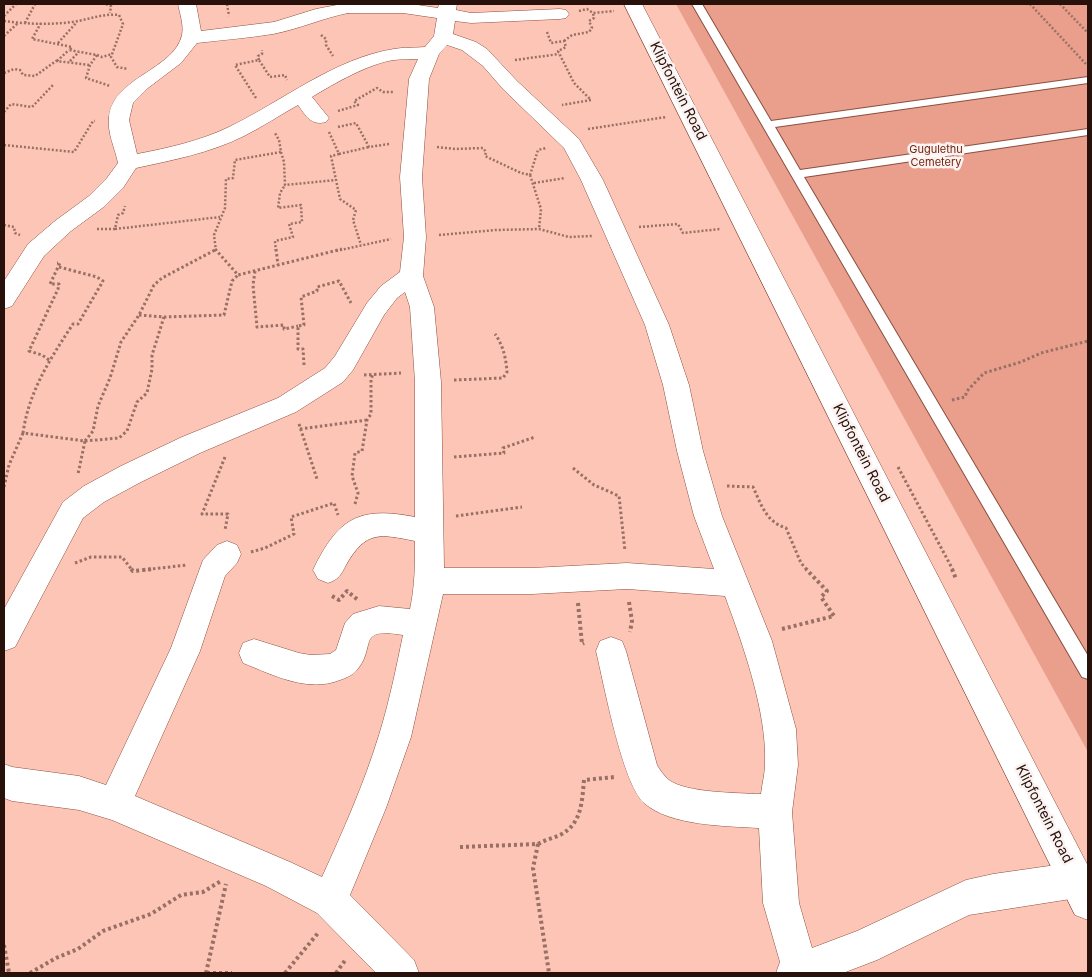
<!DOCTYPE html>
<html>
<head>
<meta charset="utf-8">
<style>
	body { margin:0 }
	#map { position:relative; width:1092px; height:977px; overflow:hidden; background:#fdc5b6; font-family:Inter,sans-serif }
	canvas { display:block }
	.frame { position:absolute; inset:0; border:5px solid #29110b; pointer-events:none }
</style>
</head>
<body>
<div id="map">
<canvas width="1092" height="977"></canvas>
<div class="frame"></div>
</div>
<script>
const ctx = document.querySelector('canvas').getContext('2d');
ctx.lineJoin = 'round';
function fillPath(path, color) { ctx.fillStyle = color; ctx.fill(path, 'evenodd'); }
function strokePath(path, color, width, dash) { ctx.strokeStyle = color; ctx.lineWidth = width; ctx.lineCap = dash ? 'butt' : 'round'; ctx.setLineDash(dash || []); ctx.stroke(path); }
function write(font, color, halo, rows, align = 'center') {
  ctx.font = font + ' Inter,sans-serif'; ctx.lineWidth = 5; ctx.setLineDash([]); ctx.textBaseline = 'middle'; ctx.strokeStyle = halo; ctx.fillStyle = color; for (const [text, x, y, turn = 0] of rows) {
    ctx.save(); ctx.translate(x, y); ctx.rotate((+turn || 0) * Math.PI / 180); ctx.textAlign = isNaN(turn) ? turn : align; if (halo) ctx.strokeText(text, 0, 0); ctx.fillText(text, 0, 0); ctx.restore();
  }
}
fillPath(new Path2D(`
	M 676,4 L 1088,4 L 1088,752 Z`), '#e99f8c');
const service = new Path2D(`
	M 692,4 L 702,4 L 771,121 L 1088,77 L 1088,83 L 775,127 L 800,170 L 1088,129 L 1088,135 L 804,177 L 1088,656 L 1088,679 L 1082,677 Z`);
const minor = new Path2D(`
	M 178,4 L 196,4 L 201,31 L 274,22 L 316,9 L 342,4 L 411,4 L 438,8 L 439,4 L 457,4 L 456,10 L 471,13 L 560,9 L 566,10 L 569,14 L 566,18 L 560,19 L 471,23 L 455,21 L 453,34 L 476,42 L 487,49 L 517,81 L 579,139 L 603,180 L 669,325 L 689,385 L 703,451 L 722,516 L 772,641 L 796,729 L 798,765 L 792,812 L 799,903 L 812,948 L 857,931 L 966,880 L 993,874 L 1077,862 L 1088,867 L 1088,893 L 1077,898 L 969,915 L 877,960 L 843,973 L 776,973 L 780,962 L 763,903 L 759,828 C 726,826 670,826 644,803 C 622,783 604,684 596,651 L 600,641 L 611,637 L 622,641 L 626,651 L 657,765 C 660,770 664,776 669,780 C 686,793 739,793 761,794 C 762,784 765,774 765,764 C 767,712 743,645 725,596 L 627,589 L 532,594 L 443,594 L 411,737 L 386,808 L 350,895 L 414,960 L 419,973 L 376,973 L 317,913 L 266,886 L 112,820 L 79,810 L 12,801 L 4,798 L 4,764 L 12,767 L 79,776 L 106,785 L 171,648 L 203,560 L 217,545 L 227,541 L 237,545 L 241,554 L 237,563 L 225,576 L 200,651 L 135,796 L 290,862 L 322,877 C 343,831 364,784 379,735 C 389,703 396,669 403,635 C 355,627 377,646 357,670 C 353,675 346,678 340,680 C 308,693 273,675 243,663 L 239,653 L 243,643 L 254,639 L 299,653 L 311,655 L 330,654 L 336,650 L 345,623 L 353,614 L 379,606 L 410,609 C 415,586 415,565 415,541 C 380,534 366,530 346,565 C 341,575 339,579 328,583 L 318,579 L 313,570 C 338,518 359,506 415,517 L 415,382 L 410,307 L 405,292 L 397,298 L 384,315 L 353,370 L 343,382 L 296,412 L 200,453 L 141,482 L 104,502 L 83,518 L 15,647 L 4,651 L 4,609 L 63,502 L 84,486 L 121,466 L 182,437 L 278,398 L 325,368 L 335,356 L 367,303 L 381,286 L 400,272 L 404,237 L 400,177 L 409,79 L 418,59 C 410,59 402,59 394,60 C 370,63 333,84 312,97 L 329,118 L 326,122 C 311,126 306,116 298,105 C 280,115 262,127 244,136 C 210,153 173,160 136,168 L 123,188 L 105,206 L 71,231 L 44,256 L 12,306 L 4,309 L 4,281 L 28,244 L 55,221 L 89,196 L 107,178 L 118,163 C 115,148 107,133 109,117 C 113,77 174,70 182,35 C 184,25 180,14 178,4 ZM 348,13 L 403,13 L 437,18 L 434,36 L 425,47 C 415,48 404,47 394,49 C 335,58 281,102 229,127 C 200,141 168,148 137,154 L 129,120 L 133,103 L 148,88 L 181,63 L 197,43 C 222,40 248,38 273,34 C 299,29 323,18 348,13 ZM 447,45 L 462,50 L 483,66 L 503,89 L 564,148 L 581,180 L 645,325 L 663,385 L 677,451 L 694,516 L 714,569 L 627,563 L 532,568 L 444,568 L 441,382 L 434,307 L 423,276 L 426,237 L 422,177 L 429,79 L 439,54 Z`);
const secondary = new Path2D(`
	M 624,4 L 642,4 L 1088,866 L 1088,920 L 1075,915 Z`);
strokePath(service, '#8b4f40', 2);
strokePath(minor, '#8b4f40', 1);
strokePath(secondary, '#8b4f40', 1);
strokePath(new Path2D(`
	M 106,4 L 111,6 L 110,13
	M 227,4 L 229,16
	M 1030,4 L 1086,64
	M 1060,4 L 1088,33
	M 579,11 L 587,9 L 593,13 L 614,11
	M 4,16 L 16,4
	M 4,21 C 26,24 49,25 72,22 C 88,20 103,13 119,15 L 123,24 L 111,57 L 117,67 L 128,69
	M 25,23 L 35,4
	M 41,23 L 32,39 L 72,47 L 69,50 L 97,55 L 90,65 L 86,78 L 110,86
	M 547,32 L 551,43 L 564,41 L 566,47 L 558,51 L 574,83 L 591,100 L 562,105
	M 321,35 L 326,39 L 326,45 L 333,56
	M 4,36 L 18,23
	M 564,41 L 572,35 L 589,32 L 592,28 L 589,21 L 594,18 L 593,13
	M 58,43 L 77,22
	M 97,55 L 102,57 L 112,54
	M 259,60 L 258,56 L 262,54 L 262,50
	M 515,60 L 559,54
	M 57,61 L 69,50
	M 70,61 L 79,52
	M 4,73 L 14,69 L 20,70 L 23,75 L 35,76 L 56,61 L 90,65
	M 256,98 L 235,65 L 259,60 L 270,77 L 285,75 L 287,80
	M 338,111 L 358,105 L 354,101 L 377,88 L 383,92 L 394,92
	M 4,112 L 11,104 L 32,107 L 54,84
	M 338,127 L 356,123 L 369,147 L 389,144
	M 588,129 L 666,117
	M 329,132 L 339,154 L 331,156 L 340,199 L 356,210 L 353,220 L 361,245
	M 4,145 L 74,152 L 93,121 L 95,121
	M 437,147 L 455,149 L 483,148 L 486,152 L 485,156 L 521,173 L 530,175 L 538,150 L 546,148
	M 281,152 L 284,162 L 285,185 L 336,180
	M 339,154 L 369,147
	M 530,175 L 541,209 L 539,229
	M 534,183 L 565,178
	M 4,225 L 14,227 L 15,233 L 20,235
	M 639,227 L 678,224 L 683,233 L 720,229
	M 97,229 L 115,229 L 118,215 L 123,213 L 125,206
	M 115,229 L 220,217
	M 439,235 L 496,230 L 539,229 L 569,237 L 592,236
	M 216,251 L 214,235 L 225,208 L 226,179 L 233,178 L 235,160 L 281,152 L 279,140 L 275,133
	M 276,251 L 275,241 L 293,237 L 289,224 L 302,222 L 301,205 L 278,208 L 280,193 L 285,185
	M 336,251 L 391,239`), '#997065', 2.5, [2, 2]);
strokePath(new Path2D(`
	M 215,249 L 238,275 L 342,249
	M 276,249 L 278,265
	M 59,267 L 97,277 L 103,281 L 78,324 L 73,324 C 50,359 29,391 23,433 L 85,441 L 78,474
	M 255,271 L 253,285 L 257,327 L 284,325 L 284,329 L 298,326
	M 139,315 L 164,317 L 224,315 L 232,281 L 238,275
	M 49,360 L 42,355 L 29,351 L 58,289 L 59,284 L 50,284 L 60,263 L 57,263
	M 304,365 L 303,349 L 298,349 L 298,326 L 304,325 L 301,297 L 317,291 L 317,287 L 339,281 L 351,303
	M 364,375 L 401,373
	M 454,380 L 503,378 L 507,372 C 506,358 503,345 495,334
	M 952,400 L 965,397 L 967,391 L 984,373 L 1021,362 L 1041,353 L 1088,341
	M 299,424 L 317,479
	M 300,429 L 367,420
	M 85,441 L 93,431 L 98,406 L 110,378 L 121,342 L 139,315 L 154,285 L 162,278 L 215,250
	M 85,441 L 119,438 L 127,431 L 137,402 L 147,393 L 152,369 L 152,355 L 164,317
	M 225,457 L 202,514 L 228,514 L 225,530
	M 454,457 L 504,453 L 503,448 L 535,437
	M 898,467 L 953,570
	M 573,468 L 594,485 L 619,496 L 625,551
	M 727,486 L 753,487 C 761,504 766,522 786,528 L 801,563 L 807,570
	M 4,487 L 9,465 L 23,433
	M 355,504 L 358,493 L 352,476 L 355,453 L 362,451 L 367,420 L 371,414 L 371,379 L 373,374
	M 456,516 L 522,507
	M 251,552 L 265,548 L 294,534 L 291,517 L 334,503 L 338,515
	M 75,563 L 91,557 L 122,557 L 132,570
	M 143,570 L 187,565`), '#997065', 3, [2.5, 2.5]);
strokePath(new Path2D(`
	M 131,569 L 133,571 L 154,569
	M 952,569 L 956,579
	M 332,596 L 339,600 L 347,591 L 358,600
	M 629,602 L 632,621 L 630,632
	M 578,603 L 582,644 L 584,643
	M 782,629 L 834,616 L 821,597 L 827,591 L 806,569
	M 538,844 C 545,840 553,838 560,835 C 582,824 582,801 584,780 L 615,777
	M 460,847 L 538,844 L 533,868 L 549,973
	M 4,945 L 9,973
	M 30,973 L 56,958 L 78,949 L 103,931 L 151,914 L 181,895 L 203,892 L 221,881
	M 206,973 L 226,884
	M 207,973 L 232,973
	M 285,973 L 318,933
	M 336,973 L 346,959`), '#997065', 4, [3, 3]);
fillPath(service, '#fff');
fillPath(minor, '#fff');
fillPath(secondary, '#fff');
write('11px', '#75230d', '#fbf3f1', [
	["Gugulethu",936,150],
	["Cemetery",936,163]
]);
write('14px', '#29110b', '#fbf3f1', [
	["Klipfontein Road",678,91,63],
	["Klipfontein Road",861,453,63],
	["Klipfontein Road",1044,814,63]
]);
</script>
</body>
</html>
